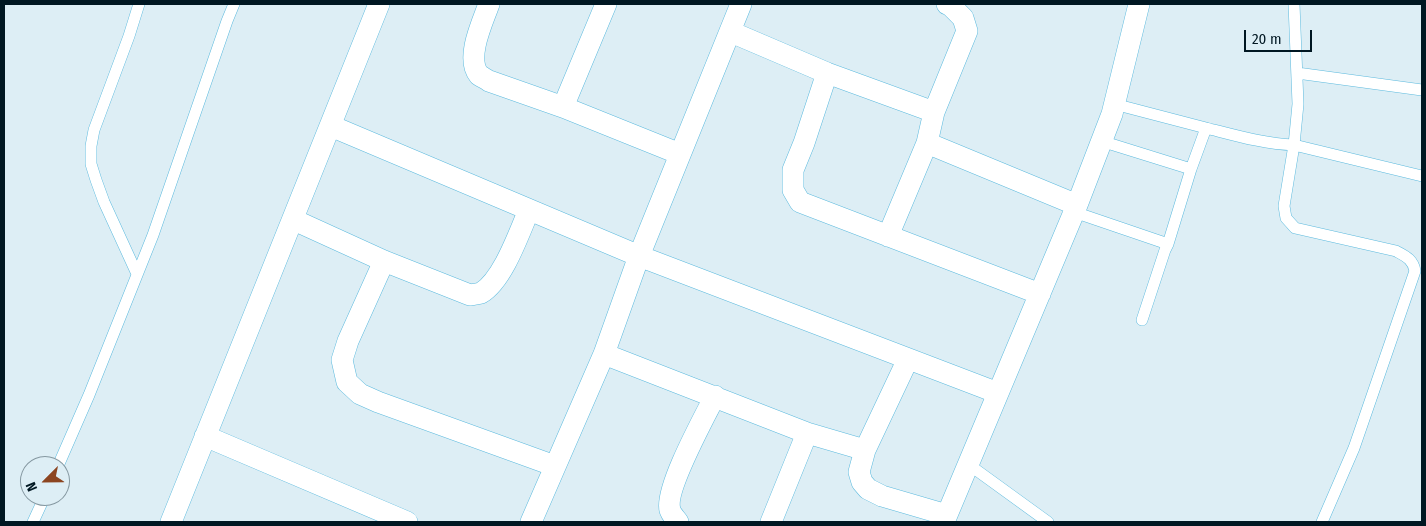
<!DOCTYPE html>
<html>
<head>
<meta charset="utf-8">
<style>
	body { margin:0 }
	#map { position:relative; width:1426px; height:526px; overflow:hidden; background:#ddeef5; font-family:"Fira Sans Condensed",sans-serif }
	canvas { display:block }
	.frame { position:absolute; inset:0; border:5px solid #001722; pointer-events:none }
	.north { position:absolute; left:20px; top:456px; width:50px; height:50px; box-sizing:border-box; background:#ddeef5; border:1px solid #8598a1; border-radius:50%; rotate:247deg; font-size:14px; font-weight:700; line-height:20px; text-align:center; color:#001722 }
	.north::after { content:''; display:block; margin:auto; width:18px; height:22px; background:#8c4520; clip-path:polygon(50% 0,100% 100%,50% 72%,0 100%) }
	.scale { position:absolute; left:1244px; top:30px; width:68px; height:22px; box-sizing:border-box; border:2px solid #001722; border-top:0; padding-left:6px; font-size:15px; line-height:18px; white-space:nowrap; color:#001722; -webkit-text-stroke:4px #ddeef5; paint-order:stroke }
</style>
</head>
<body>
<div id="map">
<canvas width="1426" height="526"></canvas>
<div class="frame"></div>
<div class="north">N</div>
<div class="scale">20 m</div>
</div>
<script>
const ctx = document.querySelector('canvas').getContext('2d');
ctx.lineJoin = 'round';
function strokePath(path, color, width, dash) { ctx.strokeStyle = color; ctx.lineWidth = width; ctx.lineCap = dash ? 'butt' : 'round'; ctx.setLineDash(dash || []); ctx.stroke(path); }
const service = new Path2D(`
	M 1297,73 L 1422,90
	M 1114,104 L 1206,128
	M 1101,141 L 1191,169
	M 1074,212 L 1168,244
	M 137,274 L 104,202 L 96,180 L 91,164 L 91,146 L 94,130 L 129,36 L 139,4
	M 1142,320 L 1165,250 L 1168,244 L 1191,169 L 1206,128 C 1234,135 1264,144 1294,145 L 1298,104 L 1294,4
	M 968,464 L 1048,522
	M 58,466 L 89,395 L 153,235 L 227,21 L 234,4
	M 33,522 L 45,496
	M 1322,522 L 1354,448 L 1415,271 C 1413,259 1405,256 1396,251 L 1295,228 L 1286,218 L 1284,206 L 1294,145 L 1422,176`);
const minor = new Path2D(`
	M 489,4 C 483,21 465,58 479,75 C 482,77 486,79 489,81 L 563,107 L 680,154
	M 731,32 L 827,73 L 934,112
	M 827,73 L 804,143 L 793,170 L 793,190 L 800,202 L 1040,294
	M 563,107 L 606,4
	M 331,126 L 639,256 L 998,393
	M 927,143 L 1077,205 L 944,522
	M 1077,205 L 1112,114 L 1139,4
	M 294,220 L 384,261 L 470,295 C 474,294 478,294 481,293 C 503,280 519,233 529,210
	M 888,236 L 927,143 L 934,112 L 967,31 L 963,18 L 950,5 L 947,4
	M 384,261 L 348,341 L 342,360 L 347,382 L 360,394 L 378,402 L 555,466
	M 604,354 L 807,433 L 865,450
	M 908,359 L 865,450 L 859,472 L 862,482 L 868,489 L 882,496 L 947,515
	M 205,436 L 407,522
	M 171,522 L 379,4
	M 531,522 L 604,354 L 639,256 L 741,4
	M 678,522 C 676,519 671,514 670,510 C 664,490 705,416 715,396
	M 771,522 L 807,433`);
strokePath(service, '#5cbade', 12);
strokePath(minor, '#5cbade', 22);
strokePath(service, '#fff', 11);
strokePath(minor, '#fff', 21);
</script>
</body>
</html>
